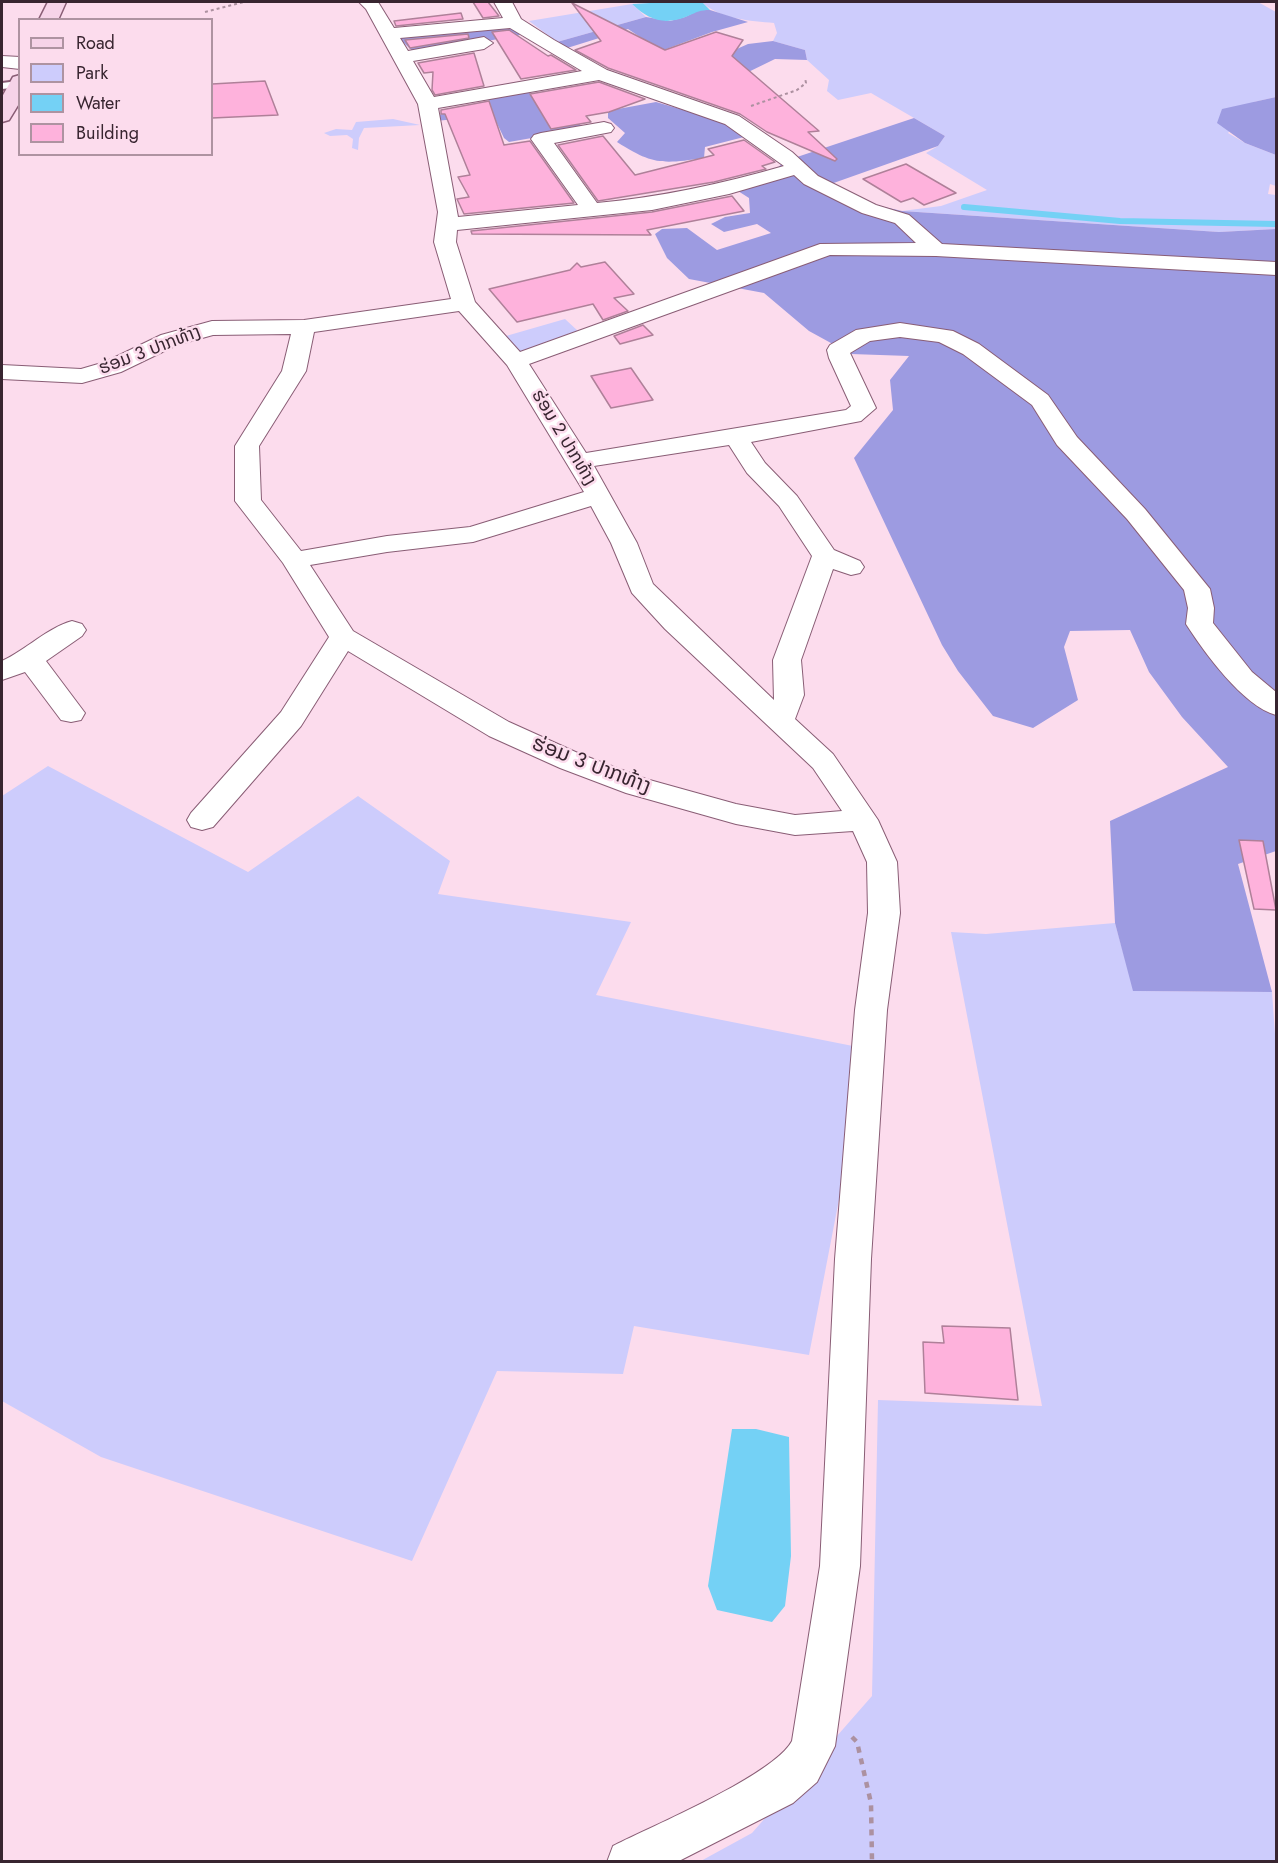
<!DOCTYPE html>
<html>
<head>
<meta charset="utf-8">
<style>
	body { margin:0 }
	#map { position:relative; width:1278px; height:1863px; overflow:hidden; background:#fcdced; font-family:Jost,sans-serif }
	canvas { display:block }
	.frame { position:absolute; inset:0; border:3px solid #382530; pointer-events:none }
	.legend { position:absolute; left:18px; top:18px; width:195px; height:138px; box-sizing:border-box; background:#fcdced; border:2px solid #ae93a1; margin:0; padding:8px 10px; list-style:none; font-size:18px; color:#382530 }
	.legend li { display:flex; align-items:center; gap:12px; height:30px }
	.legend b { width:30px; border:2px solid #ae93a1 }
</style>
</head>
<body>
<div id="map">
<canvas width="1278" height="1863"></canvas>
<div class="frame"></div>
<ul class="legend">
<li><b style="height:8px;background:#f6d3e8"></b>Road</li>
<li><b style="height:16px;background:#cdccfc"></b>Park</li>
<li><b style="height:16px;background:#74d1f5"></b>Water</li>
<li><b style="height:16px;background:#feb2dc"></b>Building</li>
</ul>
</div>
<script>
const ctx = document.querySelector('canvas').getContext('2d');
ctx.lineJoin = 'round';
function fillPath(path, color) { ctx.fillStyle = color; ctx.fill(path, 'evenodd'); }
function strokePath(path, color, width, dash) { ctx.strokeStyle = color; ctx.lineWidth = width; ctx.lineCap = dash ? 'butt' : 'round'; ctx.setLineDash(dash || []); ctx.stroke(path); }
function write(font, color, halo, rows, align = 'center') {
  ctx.font = font + ' Jost,"Noto Sans Lao",sans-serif'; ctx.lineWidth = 5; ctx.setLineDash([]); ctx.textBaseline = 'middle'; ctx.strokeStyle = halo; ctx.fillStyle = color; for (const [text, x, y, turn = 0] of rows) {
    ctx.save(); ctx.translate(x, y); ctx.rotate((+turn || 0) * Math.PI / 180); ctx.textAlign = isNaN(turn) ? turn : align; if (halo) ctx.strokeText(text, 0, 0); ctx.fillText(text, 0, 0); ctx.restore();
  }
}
fillPath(new Path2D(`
	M 702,2 L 1258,2 L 1276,12 L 1276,97 L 1254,102 L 1228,133 L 1245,143 L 1276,155 L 1276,186 L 1270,184 L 1268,194 L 1276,195 L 1276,229 L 1219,232 L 902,211 L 941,206 L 987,190 L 926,153 L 938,146 L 945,136 L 871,93 L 838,100 L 827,91 L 829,80 L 807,60 L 805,50 L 773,41 L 777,33 L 774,23 C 751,21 719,19 702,2 Z
	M 632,4 L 646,17 L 557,42 L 529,21 Z
	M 393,119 L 420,125 L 364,128 L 359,138 L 358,150 L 352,148 L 353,139 L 347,135 L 330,136 L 324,133 L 336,129 L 352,130 L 356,122 Z
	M 565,319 L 578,331 L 520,354 L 506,336 Z
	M 48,766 L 248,872 L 358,796 L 450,861 L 438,894 L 631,922 L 596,995 L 868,1049 L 809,1355 L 634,1326 L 623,1374 L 497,1371 L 412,1561 L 101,1457 L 2,1401 L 2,796 Z
	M 1115,923 L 1134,991 L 1272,992 L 1276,1048 L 1276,1861 L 699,1862 L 752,1833 L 872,1696 L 878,1400 L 1042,1406 L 951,932 L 986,934 Z`), '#cdccfc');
fillPath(new Path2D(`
	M 699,10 L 710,10 L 748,22 L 712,32 L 661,51 L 628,29 L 564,49 L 557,42 L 646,17 L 670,21 L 685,17 Z
	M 512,25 L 520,35 L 416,54 L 395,35 Z
	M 773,41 L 805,50 L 807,60 L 775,59 L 734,79 L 730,52 L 748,44 Z
	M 528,90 L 547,122 L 575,117 L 583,129 L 509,142 L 504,138 L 493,115 L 436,121 L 436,115 L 491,108 L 488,97 Z
	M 1276,97 L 1276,155 L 1245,143 L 1217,123 L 1222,109 Z
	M 656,102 L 725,122 L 744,137 L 705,147 L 704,158 C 662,164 653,165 617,142 L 625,133 L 608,118 L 608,108 L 618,109 Z
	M 914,118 L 945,136 L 938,146 L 828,185 L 862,202 L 902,211 L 1219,232 L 1276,229 L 1276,851 L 1238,864 L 1272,992 L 1133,991 L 1115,923 L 1110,821 L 1228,767 L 1182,717 L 1149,672 L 1130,630 L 1070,631 L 1064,647 L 1078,700 L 1033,728 L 993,716 L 958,671 L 942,645 L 854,458 L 893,410 L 890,380 L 909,356 L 851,354 L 809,331 L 764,293 L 689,279 L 667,258 L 655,234 L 662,229 L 687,228 L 717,250 L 771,233 L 757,224 L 724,232 L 711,224 L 725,217 L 750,213 L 749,198 L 738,191 L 772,173 L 785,161 Z`), '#9d9be1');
fillPath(new Path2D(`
	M 668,2 L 702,2 L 710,10 C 700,10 697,12 688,16 C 664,26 649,20 632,4 Z
	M 732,1429 L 756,1429 L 789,1437 L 791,1556 L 785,1606 L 772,1622 L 717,1610 L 708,1586 Z`), '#74d1f5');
strokePath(new Path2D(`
	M 964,207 L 1120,221 L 1276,224`), '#74d1f5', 6);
const building = new Path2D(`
	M 473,2 L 488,2 L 499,16 L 483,18 Z
	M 572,3 L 665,50 L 716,32 L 743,40 L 732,56 L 819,131 L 808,132 L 837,159 L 835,161 L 767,132 L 740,114 L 608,68 L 575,50 L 601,41 Z
	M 461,13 L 463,19 L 396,26 L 394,21 Z
	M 509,30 L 548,56 L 551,55 L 576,70 L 521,79 L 492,32 Z
	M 468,34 L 469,38 L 410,48 L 405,40 Z
	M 474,53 L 484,86 L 435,95 L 432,90 L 433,72 L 424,73 L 418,63 Z
	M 265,81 L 278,115 L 212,118 L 212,84 Z
	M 599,82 L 645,99 L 609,112 L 586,116 L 591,122 L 551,129 L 530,94 Z
	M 489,101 L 504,145 L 530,141 L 574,203 L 464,214 L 457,199 L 469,197 L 458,177 L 470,175 L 445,114 L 441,114 L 441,110 Z
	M 603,136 L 635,175 L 714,155 L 708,149 L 744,140 L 775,162 L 762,166 L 766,169 L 714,182 L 598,201 L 558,145 Z
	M 906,164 L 956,193 L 924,205 L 913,198 L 901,202 L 863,179 Z
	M 732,196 L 744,211 L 647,230 L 651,235 L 472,234 L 471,231 L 652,212 Z
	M 605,262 L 634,294 L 614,298 L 628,311 L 603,320 L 593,304 L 517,322 L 489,289 L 570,270 L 577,263 L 581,267 Z
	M 643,325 L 653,335 L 620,344 L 614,336 Z
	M 631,368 L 653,400 L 611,408 L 591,376 Z
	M 1239,840 L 1263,841 L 1276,910 L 1254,909 Z
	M 942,1326 L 1010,1328 L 1018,1400 L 925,1393 L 923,1342 L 944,1343 Z`);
fillPath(building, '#feb2dc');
strokePath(building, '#af8099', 1.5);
const service = new Path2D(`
	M 18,81 L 20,87 L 2,89 L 2,83 Z`);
const minor = new Path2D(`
	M 359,2 L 378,2 L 394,28 L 503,18 L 494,2 L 512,2 L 521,19 L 554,40 L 607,70 L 739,116 L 792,152 L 818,176 L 876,205 L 909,215 L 942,244 L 1276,262 L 1276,275 L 936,256 L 830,255 L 529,364 L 586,453 L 846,410 L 851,406 L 829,358 L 827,350 L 830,345 L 856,330 L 900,323 L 953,331 L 979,344 L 1048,395 L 1077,437 L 1145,509 L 1210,589 L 1214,608 L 1213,623 L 1252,672 L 1276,692 L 1276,715 C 1243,706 1204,652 1186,624 L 1188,608 L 1184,590 L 1127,519 L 1057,445 L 1032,405 L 963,354 L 939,342 L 900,337 L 870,341 L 850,353 L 876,408 L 861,421 L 751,442 L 765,463 L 797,496 L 834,550 L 860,561 L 864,567 L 860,573 L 851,575 L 833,569 L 801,660 L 804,695 L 795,719 L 833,754 L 878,820 L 897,862 L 900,913 L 887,1010 L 871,1259 L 860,1566 L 835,1746 L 817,1782 L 793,1803 L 677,1862 L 607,1862 L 613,1846 C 652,1826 774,1775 792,1741 L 820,1566 L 835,1259 L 855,1010 L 868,913 L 867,862 L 853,831 L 795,835 L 736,824 L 626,793 L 560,768 L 489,736 L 348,651 L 301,726 L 213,827 L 202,830 L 191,827 L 187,820 L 191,813 L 281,712 L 329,637 L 283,563 L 235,501 L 235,446 L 282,371 L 291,334 L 213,335 L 177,345 L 121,372 L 82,383 L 2,379 L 2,365 L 81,369 L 105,362 L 161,335 L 212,321 L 304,320 L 451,299 L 434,242 L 438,212 L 418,104 L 366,9 ZM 510,28 L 582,71 L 434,97 L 413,61 L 484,49 L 493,43 L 484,37 L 408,51 L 400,38 ZM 599,80 L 725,124 L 784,166 C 722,184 661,197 597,203 L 554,143 L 611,132 L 614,128 L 611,124 L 604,122 L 541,133 L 534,135 L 531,139 L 578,205 L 458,217 L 438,108 ZM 794,175 L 804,184 L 862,213 L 895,223 L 916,243 L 820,244 L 520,352 L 475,302 L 456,242 L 457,230 L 652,210 L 729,194 ZM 459,311 L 507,365 L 584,492 L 470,527 L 387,536 L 301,551 L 261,500 L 259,446 L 306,371 L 314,332 ZM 729,445 L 747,473 L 779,506 L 812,556 L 773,660 L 774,700 L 653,584 L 637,543 L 594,466 ZM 591,506 L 611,543 L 632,593 L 665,629 L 813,768 L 842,811 L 795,815 L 736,804 L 646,779 L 580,754 L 509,722 L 353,631 L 310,565 L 387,552 L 473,542 Z
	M 2,56 L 20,57 L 20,69 L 2,67 Z
	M 72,621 L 82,624 L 86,630 L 82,636 L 46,661 L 85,713 L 81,720 L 71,722 L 61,720 L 25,672 L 2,680 L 2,661 C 26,650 47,628 72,621 Z`);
const secondary = new Path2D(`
	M 48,2 L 66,2 L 58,20 L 39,20 Z
	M 20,75 L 20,102 L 9,120 L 2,122 L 2,97 L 13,77 Z`);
strokePath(service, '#895d75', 4);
strokePath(minor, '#895d75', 2);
strokePath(secondary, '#895d75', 3);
strokePath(new Path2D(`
	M 205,12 L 244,2
	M 751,106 L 797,90 L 806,83 L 805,78`), '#ac91a0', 2, [3, 3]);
strokePath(new Path2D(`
	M 852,1737 L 857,1742 L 871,1803 L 872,1862`), '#ac91a0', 4.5, [6, 6]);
fillPath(service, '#fff');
fillPath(minor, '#fff');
fillPath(secondary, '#f6d3e8');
write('18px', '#382530', '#fcdced', [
	["ຮ່ອມ 3 ປາກທ້າງ",150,351,-21],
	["ຮ່ອມ 2 ປາກທ້າງ",563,438,59]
]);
write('21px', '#382530', '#fcdced', [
	["ຮ່ອມ 3 ປາກທ້າງ",591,766,21]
]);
</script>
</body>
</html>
